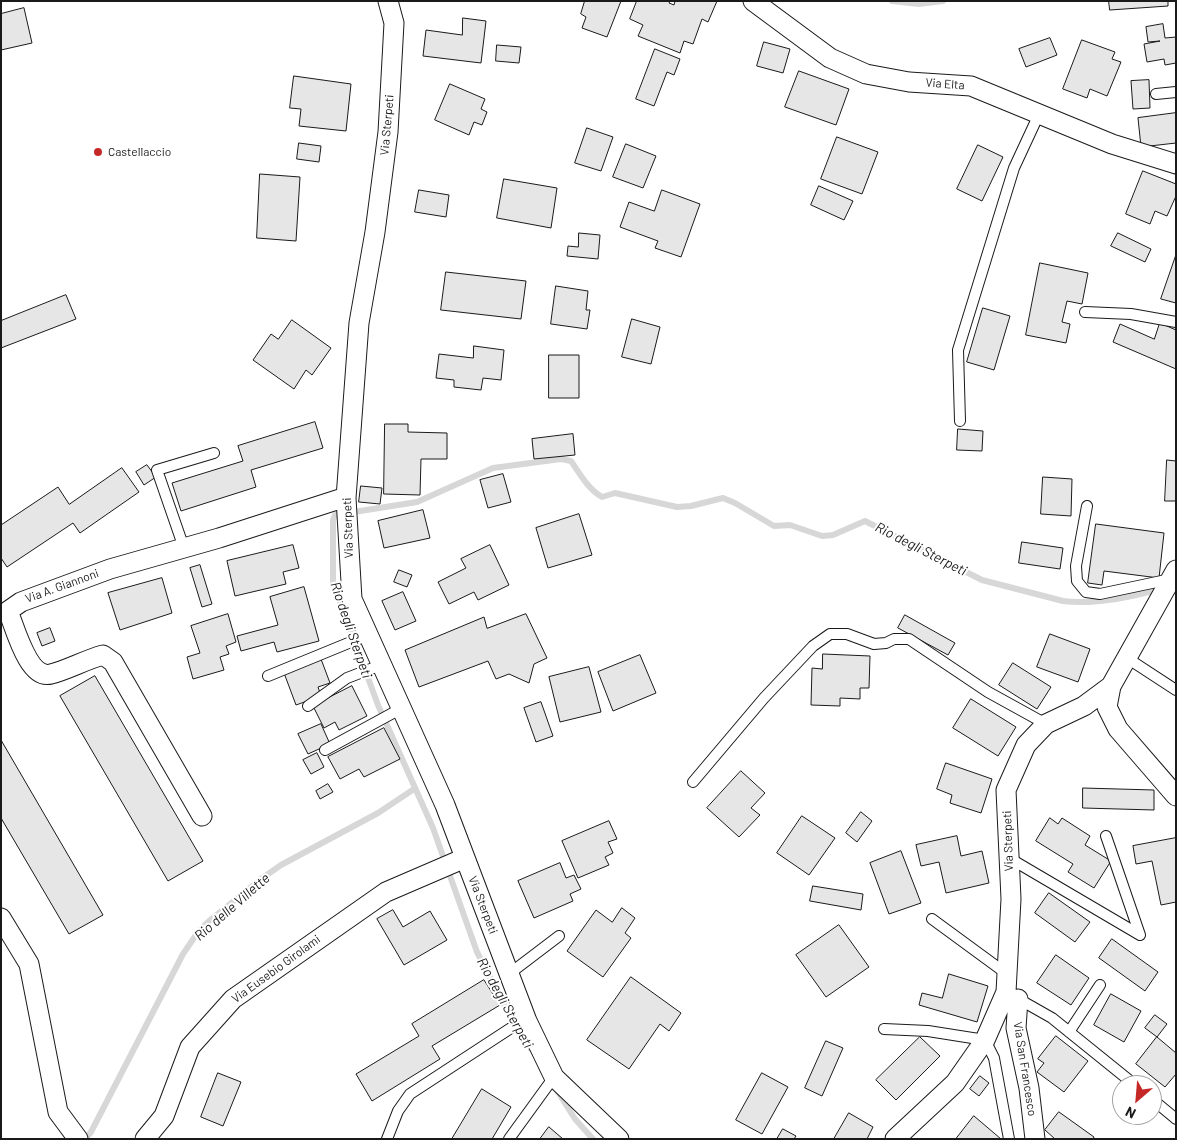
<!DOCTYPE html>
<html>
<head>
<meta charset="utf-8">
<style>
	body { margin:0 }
	#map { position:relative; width:1177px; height:1140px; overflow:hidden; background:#fff; font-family:Barlow,sans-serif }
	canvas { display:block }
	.frame { position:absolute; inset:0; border:2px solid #1a1a1a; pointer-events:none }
	.north { position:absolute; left:1112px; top:1075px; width:50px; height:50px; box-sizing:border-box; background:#fff; border:1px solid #a3a3a3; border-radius:50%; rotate:207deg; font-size:14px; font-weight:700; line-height:20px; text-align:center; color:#1a1a1a }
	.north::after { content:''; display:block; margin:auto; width:18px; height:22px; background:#c62828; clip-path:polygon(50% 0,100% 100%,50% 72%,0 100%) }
</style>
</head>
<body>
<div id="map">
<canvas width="1177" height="1140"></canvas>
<div class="frame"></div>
<div class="north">N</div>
</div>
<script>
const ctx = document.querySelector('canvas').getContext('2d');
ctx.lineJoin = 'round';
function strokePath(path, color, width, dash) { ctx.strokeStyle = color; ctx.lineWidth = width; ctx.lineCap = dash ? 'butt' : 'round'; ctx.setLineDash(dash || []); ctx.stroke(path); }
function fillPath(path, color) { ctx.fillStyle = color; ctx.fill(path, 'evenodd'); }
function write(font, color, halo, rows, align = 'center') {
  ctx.font = font + ' Barlow,sans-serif'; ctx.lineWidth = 4; ctx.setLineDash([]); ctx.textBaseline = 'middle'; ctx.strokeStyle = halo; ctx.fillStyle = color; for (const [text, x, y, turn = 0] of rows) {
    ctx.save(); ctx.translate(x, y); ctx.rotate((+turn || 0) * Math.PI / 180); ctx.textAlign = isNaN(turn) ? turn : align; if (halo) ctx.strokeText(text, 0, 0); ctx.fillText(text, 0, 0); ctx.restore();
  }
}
strokePath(new Path2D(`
	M 892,1 L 919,4 L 943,1
	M 531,1049 L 508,1012 L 477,952 L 433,828 L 378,705 L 333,583 L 333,520 L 335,515 L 417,502 L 493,468 L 561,459 L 571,461 C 580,474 588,489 602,497 L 615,493 L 677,507 L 691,506 L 723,498 L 735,503 L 774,526 L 790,525 L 822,536 L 833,535 L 865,521 L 982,580 L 1063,601 C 1093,605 1131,597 1160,589
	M 556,1089 L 575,1119 L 593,1139
	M 85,1139 L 91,1132 L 183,954 L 198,932 L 209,921 L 261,879 L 281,865 L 378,813 L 414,789`), '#d7d7d7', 6);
const building = new Path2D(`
	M 585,1 L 621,1 L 607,37 L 582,28 L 586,17 L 581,14 Z
	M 637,1 L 670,1 L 669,3 L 674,5 L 675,1 L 717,1 L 708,22 L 702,19 L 693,44 L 684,41 L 680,53 L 638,36 L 643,25 L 630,19 Z
	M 1109,1 L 1168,1 L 1168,6 L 1110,10 Z
	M 24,8 L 32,43 L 1,50 L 1,14 Z
	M 463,18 L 486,21 L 481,63 L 423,56 L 426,30 L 462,35 Z
	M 1163,24 L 1165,38 L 1176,37 L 1176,63 L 1165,65 L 1164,59 L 1147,62 L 1144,44 L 1160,41 L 1148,42 L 1146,27 Z
	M 1050,38 L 1057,55 L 1026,67 L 1019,49 Z
	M 1082,40 L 1115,52 L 1112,59 L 1121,62 L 1107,96 L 1090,89 L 1087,98 L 1063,89 Z
	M 764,42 L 790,49 L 783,73 L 757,66 Z
	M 497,45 L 521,47 L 519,63 L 496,61 Z
	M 655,49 L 680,59 L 674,75 L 667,72 L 654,106 L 636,99 Z
	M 799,71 L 849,89 L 836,125 L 785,107 Z
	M 294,76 L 351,84 L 346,131 L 299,126 L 301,109 L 290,108 Z
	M 1149,80 L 1150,108 L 1133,109 L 1131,81 Z
	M 450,84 L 485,99 L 481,109 L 487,112 L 482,125 L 474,122 L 469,135 L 435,120 Z
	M 1176,113 L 1176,143 L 1141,147 L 1138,118 Z
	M 587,128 L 613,137 L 601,171 L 575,163 Z
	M 837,137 L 878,152 L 862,194 L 821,179 Z
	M 299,143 L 321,146 L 319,162 L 297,159 Z
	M 626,144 L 656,156 L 643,188 L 613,177 Z
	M 978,145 L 1003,157 L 982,201 L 957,189 Z
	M 1143,171 L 1176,184 L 1176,196 L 1167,216 L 1155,211 L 1150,224 L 1126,214 Z
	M 260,174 L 300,177 L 296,241 L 257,238 Z
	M 504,179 L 557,188 L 551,228 L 497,218 Z
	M 819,186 L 853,201 L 844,220 L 811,205 Z
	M 419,190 L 449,195 L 446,217 L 415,212 Z
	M 662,190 L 700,204 L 681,257 L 655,248 L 658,241 L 620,227 L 629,202 L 654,211 Z
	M 579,233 L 600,235 L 598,259 L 567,256 L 568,246 L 578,247 Z
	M 1118,233 L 1151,249 L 1145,262 L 1111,246 Z
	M 1176,255 L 1176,303 L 1161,299 Z
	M 1040,263 L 1088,273 L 1082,304 L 1067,301 L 1062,322 L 1070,324 L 1066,343 L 1026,335 Z
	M 446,272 L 526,281 L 521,319 L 441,310 Z
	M 556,286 L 588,291 L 586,310 L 590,310 L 587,329 L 551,324 Z
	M 66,295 L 76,319 L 1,348 L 1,321 Z
	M 983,308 L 1010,316 L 994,370 L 967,362 Z
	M 632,319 L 660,327 L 651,364 L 622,357 Z
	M 292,320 L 331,348 L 312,375 L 306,370 L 294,389 L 253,360 L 271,334 L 278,339 Z
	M 1160,323 L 1176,330 L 1176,369 L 1113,342 L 1120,324 L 1154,339 Z
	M 474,346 L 504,350 L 501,380 L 483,378 L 481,390 L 454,387 L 454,380 L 436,378 L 439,354 L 473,358 Z
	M 549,355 L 579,355 L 579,398 L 549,398 Z
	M 315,422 L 323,448 L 251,470 L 256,487 L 181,511 L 172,483 L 243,461 L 238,446 Z
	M 385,424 L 408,424 L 408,432 L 447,433 L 447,459 L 421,459 L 420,495 L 384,494 Z
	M 958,429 L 983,431 L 982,451 L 957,450 Z
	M 573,434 L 575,455 L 534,459 L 532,439 Z
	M 1167,460 L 1176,461 L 1176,501 L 1165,501 Z
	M 147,465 L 156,477 L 144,485 L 136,472 Z
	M 122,468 L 139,492 L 80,533 L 73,523 L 7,567 L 1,558 L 1,525 L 58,487 L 69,504 Z
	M 503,474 L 511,502 L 488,508 L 480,480 Z
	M 1043,477 L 1072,479 L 1071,516 L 1041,514 Z
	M 361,486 L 382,488 L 380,504 L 359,502 Z
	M 423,510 L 430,538 L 384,548 L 378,521 Z
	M 579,514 L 592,555 L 548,568 L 536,528 Z
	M 1096,524 L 1164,533 L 1159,578 L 1104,571 L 1102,585 L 1088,583 Z
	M 1022,542 L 1063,548 L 1060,569 L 1019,563 Z
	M 293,545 L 299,568 L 283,572 L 286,584 L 235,596 L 227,561 Z
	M 490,545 L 509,585 L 478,600 L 474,592 L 449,604 L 438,582 L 466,568 L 461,559 Z
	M 200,565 L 212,604 L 202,607 L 190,568 Z
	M 399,570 L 412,575 L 407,587 L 394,582 Z
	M 162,578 L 172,613 L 120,630 L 108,593 Z
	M 304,587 L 319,641 L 277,652 L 274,642 L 241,651 L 237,636 L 278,625 L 270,597 Z
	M 403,592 L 416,621 L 395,630 L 382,601 Z
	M 228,614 L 236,642 L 226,646 L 229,654 L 220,657 L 224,670 L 193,679 L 187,657 L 200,653 L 191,626 Z
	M 526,614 L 547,658 L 534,664 L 529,683 L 509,674 L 496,679 L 488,661 L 419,687 L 405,650 L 484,617 L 487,628 Z
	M 905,615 L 955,643 L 948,655 L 898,628 Z
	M 50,628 L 55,641 L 42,646 L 37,633 Z
	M 1050,634 L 1090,649 L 1078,682 L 1037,667 Z
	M 823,654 L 870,656 L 869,688 L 860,688 L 860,699 L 840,698 L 840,706 L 811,705 L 812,668 L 822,669 Z
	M 640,655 L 656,693 L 613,711 L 598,672 Z
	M 321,659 L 330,683 L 318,687 L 321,696 L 296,705 L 284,673 Z
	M 1013,663 L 1051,687 L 1037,709 L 999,685 Z
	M 589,667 L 601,712 L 560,722 L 549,677 Z
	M 95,676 L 203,861 L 168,881 L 60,696 Z
	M 352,686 L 367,716 L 339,730 L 335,722 L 324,728 L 313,706 Z
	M 971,699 L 1016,727 L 998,756 L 953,728 Z
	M 541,702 L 553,736 L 536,742 L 524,708 Z
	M 321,724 L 330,744 L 308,754 L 298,734 Z
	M 384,728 L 400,759 L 364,777 L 359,769 L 340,779 L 328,757 Z
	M 1,740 L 103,915 L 69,934 L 1,818 Z
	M 317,753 L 324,767 L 311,774 L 303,760 Z
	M 946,763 L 992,779 L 981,813 L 950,803 L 952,795 L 937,789 Z
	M 741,771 L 765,793 L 751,808 L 760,815 L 739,837 L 707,808 Z
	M 328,784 L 333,792 L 320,799 L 316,791 Z
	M 1083,788 L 1154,790 L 1154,810 L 1083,808 Z
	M 861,812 L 872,821 L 857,842 L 846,833 Z
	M 802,816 L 835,838 L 809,875 L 777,853 Z
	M 1050,818 L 1058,824 L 1062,818 L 1090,836 L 1085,845 L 1111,861 L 1094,888 L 1068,872 L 1073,864 L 1036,841 Z
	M 609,821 L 617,839 L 608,842 L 613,853 L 605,857 L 609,865 L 578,878 L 562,841 Z
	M 957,836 L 961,856 L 982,851 L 989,883 L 946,893 L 939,862 L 921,866 L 916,845 Z
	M 1176,838 L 1176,902 L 1161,905 L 1152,861 L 1136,864 L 1133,846 Z
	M 901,851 L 921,903 L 889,914 L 870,863 Z
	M 560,863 L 566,878 L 574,875 L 581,889 L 570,894 L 573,901 L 534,918 L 518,881 Z
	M 813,886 L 863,894 L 861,910 L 810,901 Z
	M 1049,893 L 1090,922 L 1075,942 L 1035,913 Z
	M 622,908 L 635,918 L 625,933 L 631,938 L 603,977 L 567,951 L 596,910 L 612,922 Z
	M 393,910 L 403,927 L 430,911 L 447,940 L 404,965 L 377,919 Z
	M 839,925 L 869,967 L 826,997 L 796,955 Z
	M 1112,939 L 1158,972 L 1145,991 L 1099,958 Z
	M 1056,955 L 1089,978 L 1071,1005 L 1037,983 Z
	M 949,974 L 988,986 L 977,1022 L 919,1005 L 922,993 L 942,998 Z
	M 631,977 L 681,1013 L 669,1031 L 660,1024 L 629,1069 L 587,1040 Z
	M 484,980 L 500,1005 L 432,1046 L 440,1059 L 372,1101 L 356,1074 L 419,1036 L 412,1024 Z
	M 1111,994 L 1141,1011 L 1124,1042 L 1094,1025 Z
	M 1155,1015 L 1167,1024 L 1157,1037 L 1145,1028 Z
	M 1056,1036 L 1088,1061 L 1064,1092 L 1037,1072 L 1044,1063 L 1038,1059 Z
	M 920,1037 L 940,1056 L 896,1100 L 876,1080 Z
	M 1157,1037 L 1176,1053 L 1176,1074 L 1165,1087 L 1136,1064 Z
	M 826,1041 L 843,1048 L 822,1096 L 805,1088 Z
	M 218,1073 L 241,1082 L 223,1126 L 201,1117 Z
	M 762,1073 L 788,1087 L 762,1134 L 736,1120 Z
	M 980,1076 L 989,1083 L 979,1096 L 970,1089 Z
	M 482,1089 L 511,1107 L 492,1139 L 452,1139 Z
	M 1059,1112 L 1094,1137 L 1093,1139 L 1055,1139 L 1045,1130 Z
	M 849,1113 L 873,1127 L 867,1139 L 834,1139 Z
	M 974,1116 L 1001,1139 L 956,1139 Z
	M 549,1127 L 563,1139 L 540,1139 Z
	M 783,1129 L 796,1136 L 794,1139 L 777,1139 Z`);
fillPath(building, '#e6e6e6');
strokePath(building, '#1a1a1a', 1);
const service = new Path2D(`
	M 1156,94 L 1176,92
	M 1085,312 L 1131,314 L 1176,322
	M 960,421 L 958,350 L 1014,168 L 1040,112
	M 1087,506 L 1076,566 L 1077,581 L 1086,592 L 1100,594 L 1171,579
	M 184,548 L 157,470 L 214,453
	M 1127,658 L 1176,690
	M 268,676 L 368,635
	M 308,706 L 347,678 L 381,665
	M 325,750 L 402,708
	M 693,782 L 764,698 L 813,646 L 830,634 L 847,634 L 874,644 L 886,643 L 894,639 L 909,639 L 988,692 L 1046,724
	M 1106,836 L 1140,935
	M 1009,858 L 1140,935
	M 932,919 L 1007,974
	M 509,974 L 559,936
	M 1015,997 L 1052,1018 L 1135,1085
	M 884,1029 L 928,1031 L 985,1040 L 994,1058 L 1009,1139
	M 1069,1032 L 1100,985
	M 1152,1099 L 1176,1119
	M 387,1139 L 398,1111 L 410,1094 L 511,1028 L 527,1021
	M 509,1139 L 554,1077`);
const minor = new Path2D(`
	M 388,1 L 394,23 L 388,132 L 375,232 L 359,323 L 346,498 L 352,599 L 445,805 L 527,1021 L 554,1077 L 619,1139
	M 753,1 L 830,58 L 866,74 L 909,82 L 971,86 L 1112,144 L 1176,164
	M 1111,686 L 1107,707 L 1118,729 L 1176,796
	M 202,816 L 113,662 L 103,655 C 85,660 67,670 51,674 C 28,680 15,627 8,611 L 21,602 L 110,569 L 219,538 L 346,497
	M 1,918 L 29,964 L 58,1112 L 78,1139
	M 1018,999 L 1016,1028 L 1029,1088 L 1035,1139
	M 145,1139 L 164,1116 L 190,1047 L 233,999 L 386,892 L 465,858
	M 895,1139 L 955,1083 L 985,1040 L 1006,992 L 1011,899 L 1006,790 L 1026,745 L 1046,724 L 1084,706 L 1111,686 L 1176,570`);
strokePath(service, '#1a1a1a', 12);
strokePath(minor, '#1a1a1a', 21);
strokePath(service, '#fff', 10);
strokePath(minor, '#fff', 19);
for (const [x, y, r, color] of [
	[98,152,5,"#c62828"]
]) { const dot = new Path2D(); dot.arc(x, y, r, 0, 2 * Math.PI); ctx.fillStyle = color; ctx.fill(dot); strokePath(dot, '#fff', 2); }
write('12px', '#1a1a1a', '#fff', [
	["Via Elta",945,84,4],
	["Via Sterpeti",387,125,-85],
	["Via Sterpeti",348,528,-92],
	["Via A. Giannoni",62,586,-20],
	["Via Sterpeti",1008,841,-92],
	["Via Sterpeti",483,905,69],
	["Via Eusebio Girolami",276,969,-36],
	["Via San Francesco",1025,1069,81]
]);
write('12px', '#1a1a1a', '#fff', [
	["Castellaccio",108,152]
], 'left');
write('italic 14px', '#1a1a1a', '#fff', [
	["Rio degli Sterpeti",921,549,27],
	["Rio degli Sterpeti",351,630,71],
	["Rio delle Villette",232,907,-41],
	["Rio degli Sterpeti",505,1003,61]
]);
</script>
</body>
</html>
